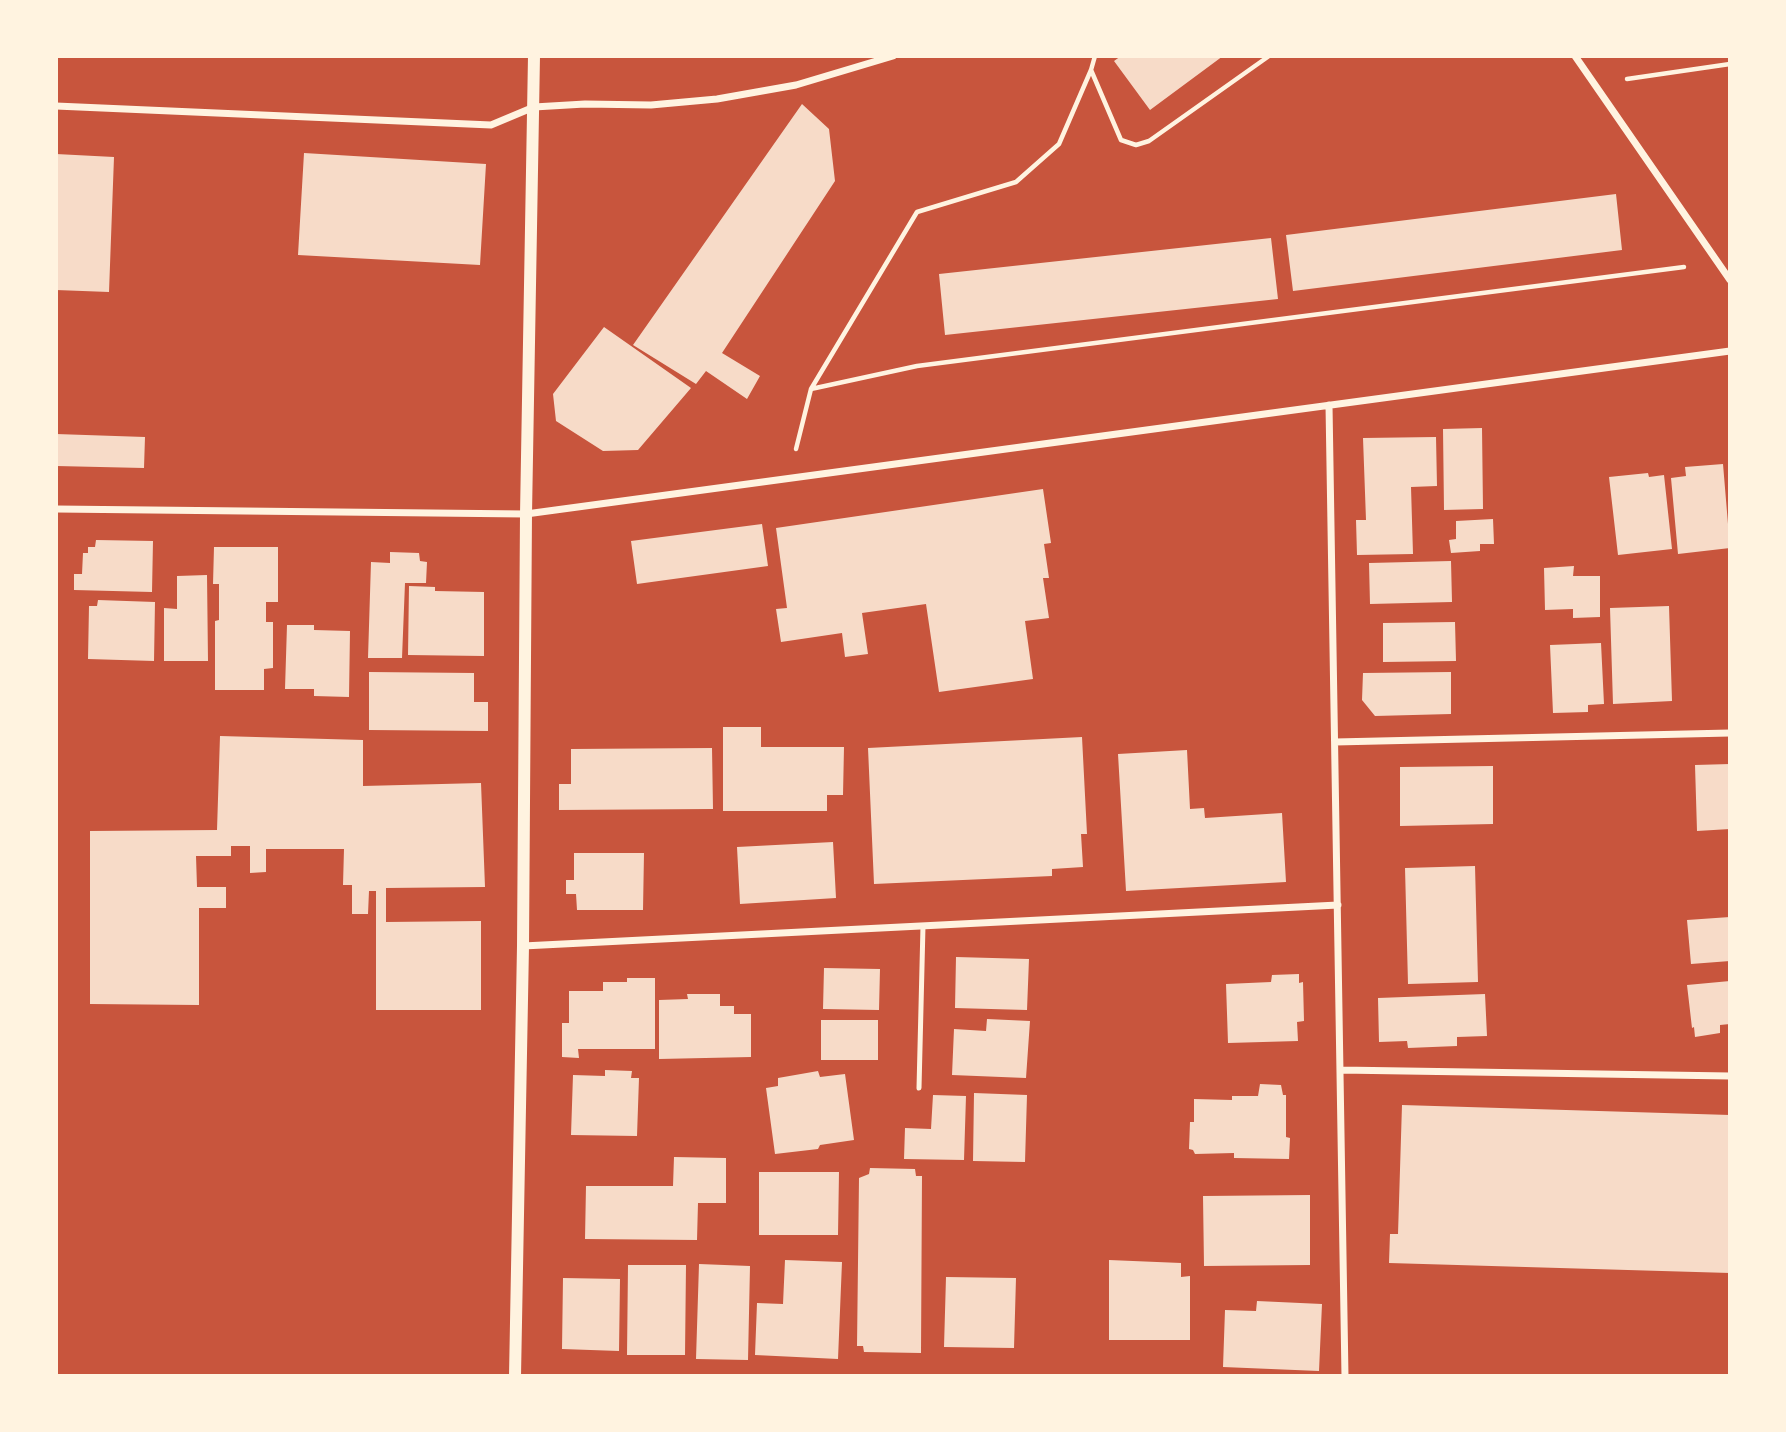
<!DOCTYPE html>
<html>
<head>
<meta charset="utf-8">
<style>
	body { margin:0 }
	#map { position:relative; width:1786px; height:1432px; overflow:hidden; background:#c8553d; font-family:"Fira Sans Condensed",sans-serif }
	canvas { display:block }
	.frame { position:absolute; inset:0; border:58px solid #fff3e0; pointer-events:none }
</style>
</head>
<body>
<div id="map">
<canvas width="1786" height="1432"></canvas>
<div class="frame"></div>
</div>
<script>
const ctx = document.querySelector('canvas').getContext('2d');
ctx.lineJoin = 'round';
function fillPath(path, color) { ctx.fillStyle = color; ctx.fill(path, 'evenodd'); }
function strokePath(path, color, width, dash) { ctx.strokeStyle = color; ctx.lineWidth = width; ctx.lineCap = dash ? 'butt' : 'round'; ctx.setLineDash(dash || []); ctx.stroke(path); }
fillPath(new Path2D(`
	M 1121,56 L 1223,56 L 1150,110 L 1114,61 Z
	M 802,104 L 829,129 L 835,181 L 722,353 L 760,376 L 747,399 L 706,371 L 696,384 L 633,345 Z
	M 304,153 L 486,164 L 480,265 L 298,255 Z
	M 56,154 L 114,157 L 109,292 L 56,290 Z
	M 1616,194 L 1622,250 L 1293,291 L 1286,235 Z
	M 1271,238 L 1278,299 L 945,335 L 939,274 Z
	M 604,327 L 691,388 L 638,450 L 603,451 L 556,421 L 553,394 Z
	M 1482,428 L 1483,509 L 1444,510 L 1443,429 Z
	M 56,434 L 145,437 L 144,468 L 56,466 Z
	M 1436,437 L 1437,486 L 1411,487 L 1413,554 L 1357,555 L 1356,520 L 1366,520 L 1363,438 Z
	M 1723,464 L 1730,548 L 1678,554 L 1671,478 L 1686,476 L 1685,467 Z
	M 1648,473 L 1649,477 L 1664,475 L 1672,549 L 1618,555 L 1609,477 Z
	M 1043,489 L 1051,543 L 1044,544 L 1049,578 L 1043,578 L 1049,618 L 1025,621 L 1033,679 L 939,692 L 926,604 L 862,613 L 868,654 L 845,657 L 842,633 L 781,642 L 776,609 L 787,608 L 776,528 Z
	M 1493,519 L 1494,544 L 1480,544 L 1480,551 L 1451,553 L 1449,540 L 1456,539 L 1456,521 Z
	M 762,524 L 768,566 L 637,584 L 631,541 Z
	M 96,540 L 153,541 L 152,592 L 74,590 L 74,574 L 82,574 L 83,553 L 88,553 L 88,547 L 95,547 Z
	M 214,547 L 278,547 L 278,602 L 266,602 L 266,622 L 273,622 L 273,668 L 264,669 L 264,690 L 215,690 L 215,621 L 219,620 L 219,584 L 213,584 Z
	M 390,552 L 419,553 L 420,561 L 427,562 L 426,583 L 405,583 L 402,658 L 368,658 L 371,562 L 390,563 Z
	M 1451,561 L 1452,602 L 1370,604 L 1369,563 Z
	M 1574,566 L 1573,576 L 1600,576 L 1600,617 L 1573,618 L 1573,609 L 1545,610 L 1544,568 Z
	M 207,575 L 208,661 L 164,661 L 164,608 L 177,609 L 177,576 Z
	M 409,586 L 435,587 L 435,591 L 484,592 L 484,656 L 408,655 Z
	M 98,600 L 155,602 L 154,661 L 88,659 L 89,606 L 97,606 Z
	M 1669,606 L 1672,701 L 1613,704 L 1610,608 Z
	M 1455,622 L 1456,661 L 1383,662 L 1383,623 Z
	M 287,625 L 314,625 L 314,630 L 350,631 L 349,697 L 314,696 L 314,689 L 285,689 Z
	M 1601,643 L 1604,704 L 1588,705 L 1588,712 L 1553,713 L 1550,645 Z
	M 369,672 L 474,673 L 474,702 L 488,702 L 488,731 L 369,730 Z
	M 1451,672 L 1451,714 L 1375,716 L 1362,700 L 1363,673 Z
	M 723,727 L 761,727 L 761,747 L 844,747 L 843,795 L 827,795 L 827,811 L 723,811 Z
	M 220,736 L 363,740 L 363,786 L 481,783 L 485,887 L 386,888 L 386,922 L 481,921 L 481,1010 L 376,1010 L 376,891 L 369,891 L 368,914 L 352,914 L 352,885 L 343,885 L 344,849 L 266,849 L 266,872 L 250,873 L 250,846 L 231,846 L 231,856 L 196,856 L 197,887 L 226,887 L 226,908 L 199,908 L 199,1005 L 90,1004 L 90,831 L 217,830 Z
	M 1082,737 L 1087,834 L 1081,834 L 1083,867 L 1052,869 L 1052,876 L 874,884 L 868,748 Z
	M 712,748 L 713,809 L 559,810 L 559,784 L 571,784 L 571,749 Z
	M 1187,750 L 1190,809 L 1204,808 L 1205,818 L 1282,813 L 1286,882 L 1126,891 L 1118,754 Z
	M 1730,764 L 1730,829 L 1697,831 L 1695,765 Z
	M 1493,766 L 1493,824 L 1400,826 L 1400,767 Z
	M 833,842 L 836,898 L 740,904 L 737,847 Z
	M 574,853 L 644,853 L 643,910 L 577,910 L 576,894 L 566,894 L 566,880 L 574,880 Z
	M 1475,866 L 1478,982 L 1408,984 L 1405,868 Z
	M 1730,917 L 1730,961 L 1691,964 L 1687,920 Z
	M 956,957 L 1029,959 L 1027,1010 L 955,1008 Z
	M 824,968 L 880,969 L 879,1010 L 823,1009 Z
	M 1299,974 L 1299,983 L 1303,982 L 1304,1021 L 1297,1022 L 1298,1041 L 1228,1043 L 1226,984 L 1271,982 L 1272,975 Z
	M 627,978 L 655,978 L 655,1049 L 578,1049 L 579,1058 L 562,1057 L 562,1023 L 569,1023 L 569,991 L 603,991 L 603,982 L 627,982 Z
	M 1730,981 L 1730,1024 L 1720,1025 L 1720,1033 L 1695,1037 L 1694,1027 L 1692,1028 L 1687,985 Z
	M 687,994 L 720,994 L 720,1006 L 734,1006 L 734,1014 L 751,1014 L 751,1057 L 659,1059 L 659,1000 L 688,999 Z
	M 1485,994 L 1487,1036 L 1457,1037 L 1457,1046 L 1408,1048 L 1407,1041 L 1379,1042 L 1378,998 Z
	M 987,1019 L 1030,1021 L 1026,1078 L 952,1075 L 954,1029 L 986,1031 Z
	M 821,1020 L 878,1020 L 878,1060 L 821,1060 Z
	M 605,1070 L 632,1071 L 631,1078 L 639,1078 L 637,1136 L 571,1135 L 573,1075 L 605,1076 Z
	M 818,1071 L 820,1077 L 845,1074 L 854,1140 L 820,1145 L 818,1149 L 775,1154 L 766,1088 L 778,1086 L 778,1078 Z
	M 1260,1084 L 1281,1085 L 1283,1095 L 1286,1095 L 1286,1137 L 1290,1138 L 1289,1159 L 1234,1158 L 1234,1153 L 1195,1154 L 1193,1150 L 1189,1149 L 1190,1122 L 1194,1122 L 1194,1099 L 1232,1100 L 1232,1096 L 1258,1096 Z
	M 974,1093 L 1027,1095 L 1025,1162 L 973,1161 Z
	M 933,1095 L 966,1096 L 964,1160 L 904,1159 L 905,1128 L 931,1129 Z
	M 1402,1105 L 1730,1115 L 1730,1273 L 1389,1263 L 1390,1234 L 1398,1234 Z
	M 674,1157 L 726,1158 L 726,1203 L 698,1203 L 697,1240 L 585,1239 L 586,1186 L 673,1186 Z
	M 870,1168 L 915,1169 L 916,1176 L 922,1176 L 921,1353 L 864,1352 L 863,1346 L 857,1346 L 859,1178 L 869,1174 Z
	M 759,1172 L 839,1172 L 838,1235 L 759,1235 Z
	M 1310,1195 L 1310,1265 L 1204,1266 L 1203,1196 Z
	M 785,1260 L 842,1262 L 838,1359 L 755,1355 L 757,1303 L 783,1304 Z
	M 1109,1260 L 1181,1263 L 1181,1277 L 1190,1276 L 1190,1340 L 1109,1340 Z
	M 699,1264 L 750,1266 L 748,1360 L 696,1359 Z
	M 628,1265 L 686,1265 L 685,1355 L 627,1355 Z
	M 946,1277 L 1016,1278 L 1014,1348 L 944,1347 Z
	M 563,1278 L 620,1279 L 619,1351 L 562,1349 Z
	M 1257,1301 L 1322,1304 L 1319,1371 L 1223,1367 L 1225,1310 L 1256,1311 Z`), '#f7dbc8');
strokePath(new Path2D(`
	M 1091,70 L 1121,140 L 1136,145 L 1149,141 L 1269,56
	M 1627,79 L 1730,64
	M 811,389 L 917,366 L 1684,267
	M 796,449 L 811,389 L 917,212 L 1016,182 L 1059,144 L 1091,70 L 1095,56`), '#fff3e0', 4.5);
strokePath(new Path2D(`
	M 919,1088 L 923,926`), '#fff3e0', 5);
strokePath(new Path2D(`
	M 1575,56 L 1730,280
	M 56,106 L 491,125 L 534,107 L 585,104 L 651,105 L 717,99 L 796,85 L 893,56
	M 1329,405 L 1345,1376
	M 56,509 L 526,514 L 1730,351
	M 1335,742 L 1730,733
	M 523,946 L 1338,905
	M 1340,1070 L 1730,1076`), '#fff3e0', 7);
strokePath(new Path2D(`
	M 515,1376 L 523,946 L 526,514 L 534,56`), '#fff3e0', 12);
</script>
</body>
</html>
